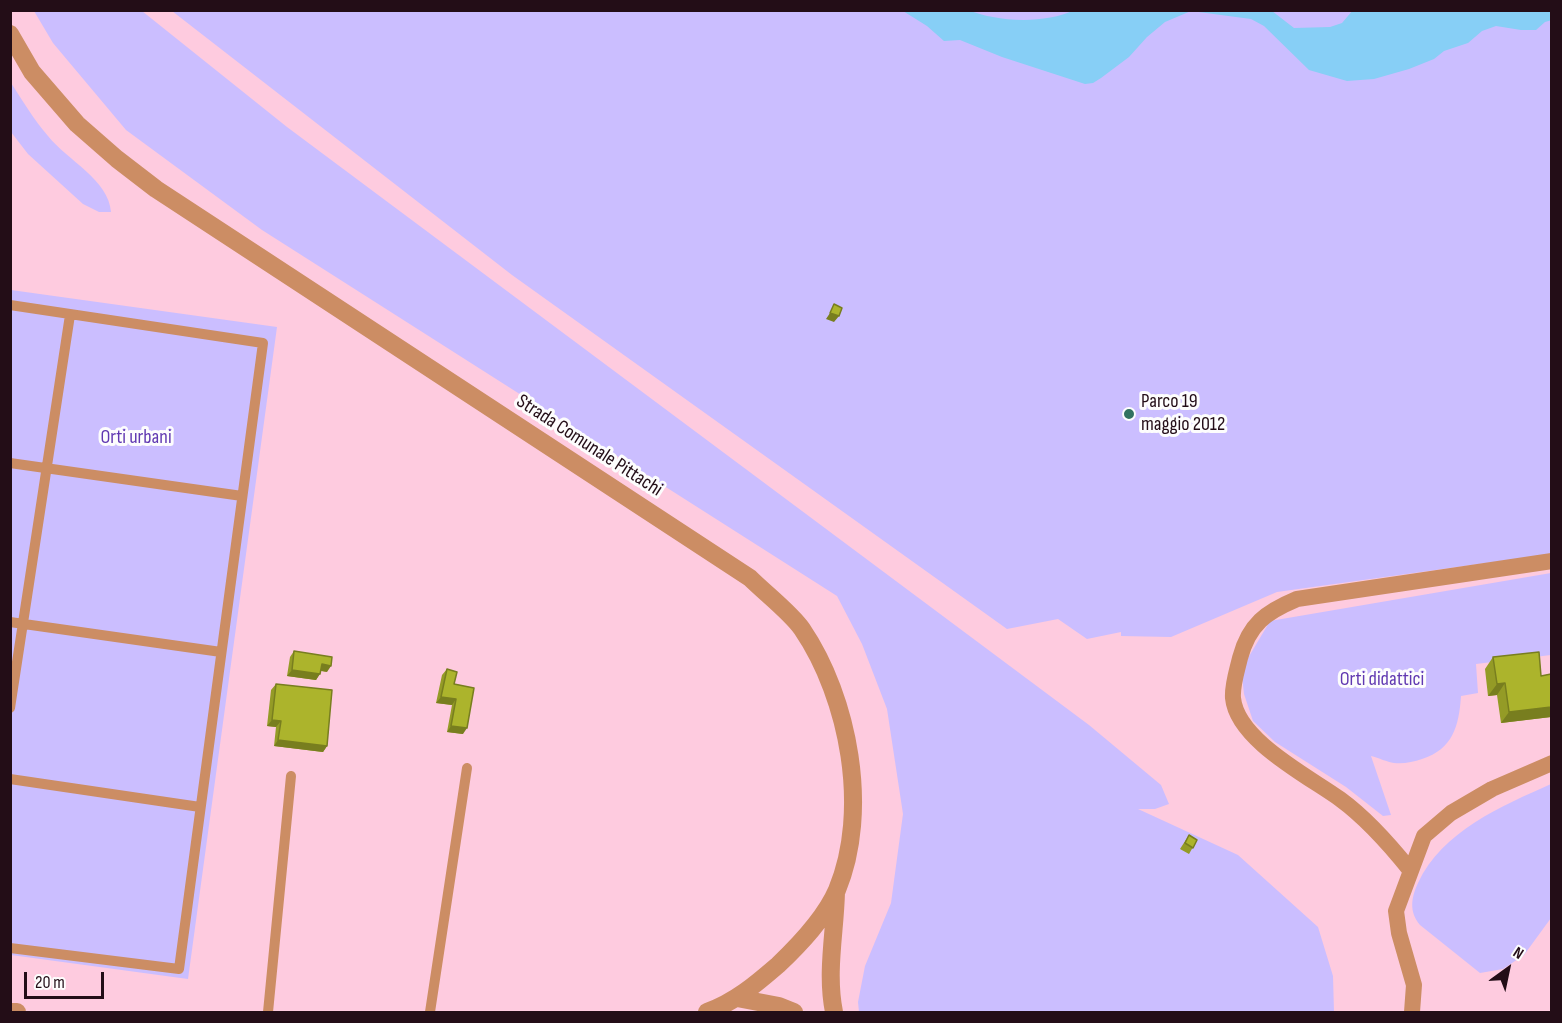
<!DOCTYPE html>
<html>
<head>
<meta charset="utf-8">
<style>
	body { margin:0 }
	#map { position:relative; width:1562px; height:1023px; overflow:hidden; background:#fecbdf; font-family:"Sofia Sans Condensed",sans-serif }
	canvas { display:block }
	.frame { position:absolute; inset:0; border:12px solid #230d17; pointer-events:none }
	.north { position:absolute; left:1478px; top:939px; width:60px; height:60px; -webkit-text-stroke:4px #fdfdfd; paint-order:stroke; rotate:33deg; font-size:16px; font-weight:700; line-height:24px; text-align:center; color:#230d17 }
	.north::after { content:''; display:block; margin:auto; width:21px; height:27px; background:#230d17; clip-path:polygon(50% 0,100% 100%,50% 72%,0 100%) }
	.scale { position:absolute; left:24px; top:972px; width:80px; height:27px; box-sizing:border-box; border:3px solid #230d17; border-top:0; padding-left:8px; font-size:18px; line-height:21px; white-space:nowrap; color:#230d17; -webkit-text-stroke:4px #fdfdfd; paint-order:stroke }
</style>
</head>
<body>
<div id="map">
<canvas width="1562" height="1023"></canvas>
<div class="frame"></div>
<div class="north">N</div>
<div class="scale">20 m</div>
</div>
<script>
const ctx = document.querySelector('canvas').getContext('2d');
ctx.lineJoin = 'round';
function fillPath(path, color) { ctx.fillStyle = color; ctx.fill(path, 'evenodd'); }
function strokePath(path, color, width, dash) { ctx.strokeStyle = color; ctx.lineWidth = width; ctx.lineCap = dash ? 'butt' : 'round'; ctx.setLineDash(dash || []); ctx.stroke(path); }
function write(font, color, halo, rows, align = 'center') {
  ctx.font = font + ' "Sofia Sans Condensed",sans-serif'; ctx.lineWidth = 6; ctx.setLineDash([]); ctx.textBaseline = 'middle'; ctx.strokeStyle = halo; ctx.fillStyle = color; for (const [text, x, y, turn = 0] of rows) {
    ctx.save(); ctx.translate(x, y); ctx.rotate((+turn || 0) * Math.PI / 180); ctx.textAlign = isNaN(turn) ? turn : align; if (halo) ctx.strokeText(text, 0, 0); ctx.fillText(text, 0, 0); ctx.restore();
  }
}
fillPath(new Path2D(`
	M 34,11 L 142,11 L 287,127 L 1089,725 L 1161,785 L 1169,804 L 1155,809 L 1138,809 L 1238,855 L 1318,927 L 1333,976 L 1334,1012 L 859,1012 L 858,1002 L 865,966 L 891,903 L 903,814 L 887,709 L 862,644 L 837,596 L 262,230 L 126,130 L 53,43 Z
	M 172,11 L 1551,11 L 1551,554 L 1277,592 L 1171,637 L 1121,636 L 1121,632 L 1087,639 L 1058,619 L 1007,629 L 512,275 Z
	M 11,83 C 23,101 34,120 48,136 C 67,160 109,180 111,212 L 99,212 L 83,204 L 28,154 L 11,132 Z
	M 11,290 L 277,327 L 188,979 L 11,955 Z
	M 1551,573 L 1551,655 L 1476,664 L 1478,693 L 1461,696 C 1459,726 1453,749 1422,759 C 1413,762 1404,764 1394,763 C 1387,762 1379,758 1371,756 L 1391,815 L 1383,816 L 1346,787 L 1275,742 L 1253,721 L 1244,694 L 1242,676 L 1248,658 L 1270,621 Z
	M 1551,784 L 1551,918 L 1524,955 L 1503,969 L 1480,973 L 1420,925 C 1409,912 1411,898 1418,883 C 1442,831 1502,806 1551,784 Z`), '#cbbeff');
fillPath(new Path2D(`
	M 956,11 C 961,11 965,10 970,11 C 978,13 985,16 993,17 C 1018,22 1052,21 1074,10 L 1272,11 L 1294,28 L 1330,27 L 1342,23 L 1353,10 L 1551,11 L 1552,20 L 1545,22 L 1536,30 L 1521,30 L 1496,26 L 1482,31 L 1468,43 L 1444,51 L 1434,59 L 1409,69 L 1374,79 L 1347,81 L 1309,70 L 1264,26 L 1251,19 L 1191,11 L 1165,22 L 1147,37 L 1129,57 L 1101,78 L 1093,83 L 1085,84 L 1002,57 L 960,40 L 944,41 L 927,26 L 903,11 Z`), '#87cff6');
strokePath(new Path2D(`
	M 10,305 L 263,343 L 179,969 L 10,948
	M 10,463 L 242,496
	M 10,622 L 221,652
	M 10,708 L 70,315
	M 10,779 L 200,807
	M 268,1012 L 291,776
	M 430,1012 L 467,768`), '#cc8d64', 10);
strokePath(new Path2D(`
	M 1410,870 C 1390,845 1366,818 1340,799 C 1308,776 1237,740 1233,698 C 1232,685 1237,671 1240,658 C 1249,624 1266,612 1297,599 L 1552,561
	M 1412,1012 L 1414,985 L 1399,933 L 1396,911 L 1424,836 L 1451,813 L 1492,789 L 1552,763`), '#cc8d64', 16);
strokePath(new Path2D(`
	M 10,34 L 32,72 L 77,124 L 117,159 L 156,189 L 750,578 C 765,593 791,613 802,629 C 849,698 870,811 837,890 C 825,918 800,944 778,965 C 756,984 735,1002 707,1012
	M 737,998 L 779,1006 L 794,1012
	M 10,1012 L 17,1012
	M 834,1012 C 826,972 835,933 836,892`), '#cc8d64', 18);
fillPath(new Path2D(`
	M 294,651 L 327,672 L 321,671 L 316,680 L 287,676 L 290,657 Z
	M 1493,657 L 1541,676 L 1551,674 L 1551,717 L 1501,723 L 1497,695 L 1488,696 L 1485,669 Z
	M 447,669 L 454,684 L 463,734 L 447,732 L 452,705 L 436,703 L 442,675 Z
	M 276,684 L 327,746 L 323,752 L 274,746 L 276,727 L 267,726 L 271,690 Z
	M 1189,835 L 1197,840 L 1189,854 L 1180,849 Z`), '#949b26');
fillPath(new Path2D(`
	M 830,313 L 839,316 L 834,322 L 826,319 Z
	M 322,664 L 331,666 L 327,672 L 318,670 Z
	M 292,670 L 320,674 L 316,680 L 287,676 Z
	M 1505,683 L 1497,695 L 1488,696 L 1497,684 Z
	M 441,697 L 456,699 L 452,705 L 436,703 Z
	M 1551,707 L 1551,717 L 1501,723 L 1509,712 Z
	M 272,720 L 281,721 L 276,727 L 267,726 Z
	M 451,726 L 467,728 L 463,734 L 447,732 Z
	M 278,740 L 327,746 L 323,752 L 274,746 Z`), '#787e1f');
const building = new Path2D(`
	M 834,304 L 842,308 L 839,316 L 830,313 Z
	M 294,651 L 332,657 L 331,666 L 322,664 L 320,674 L 292,670 Z
	M 1539,652 L 1541,676 L 1551,674 L 1551,707 L 1509,712 L 1505,683 L 1497,684 L 1493,657 Z
	M 447,669 L 457,672 L 454,684 L 474,688 L 467,728 L 451,726 L 456,699 L 441,697 Z
	M 276,684 L 332,690 L 327,746 L 278,740 L 281,721 L 272,720 Z
	M 1189,835 L 1197,840 L 1193,848 L 1185,843 Z`);
fillPath(building, '#acb42c');
strokePath(building, '#787e1f', 1.5);
for (const [x, y, r, color] of [
	[1129,414,6,"#327261"]
]) { const dot = new Path2D(); dot.arc(x, y, r, 0, 2 * Math.PI); ctx.fillStyle = color; ctx.fill(dot); strokePath(dot, '#fdfdfd', 2); }
write('20px', '#230d17', '#fdfdfd', [
	["Parco 19",1141,402],
	["maggio 2012",1141,425]
], 'left');
write('20px', '#6038b1', '#fdfdfd', [
	["Orti urbani",136,438],
	["Orti didattici",1382,680]
]);
write('20px', '#230d17', '#fdfdfd', [
	["Strada Comunale Pittachi",589,446,33]
]);
</script>
</body>
</html>
